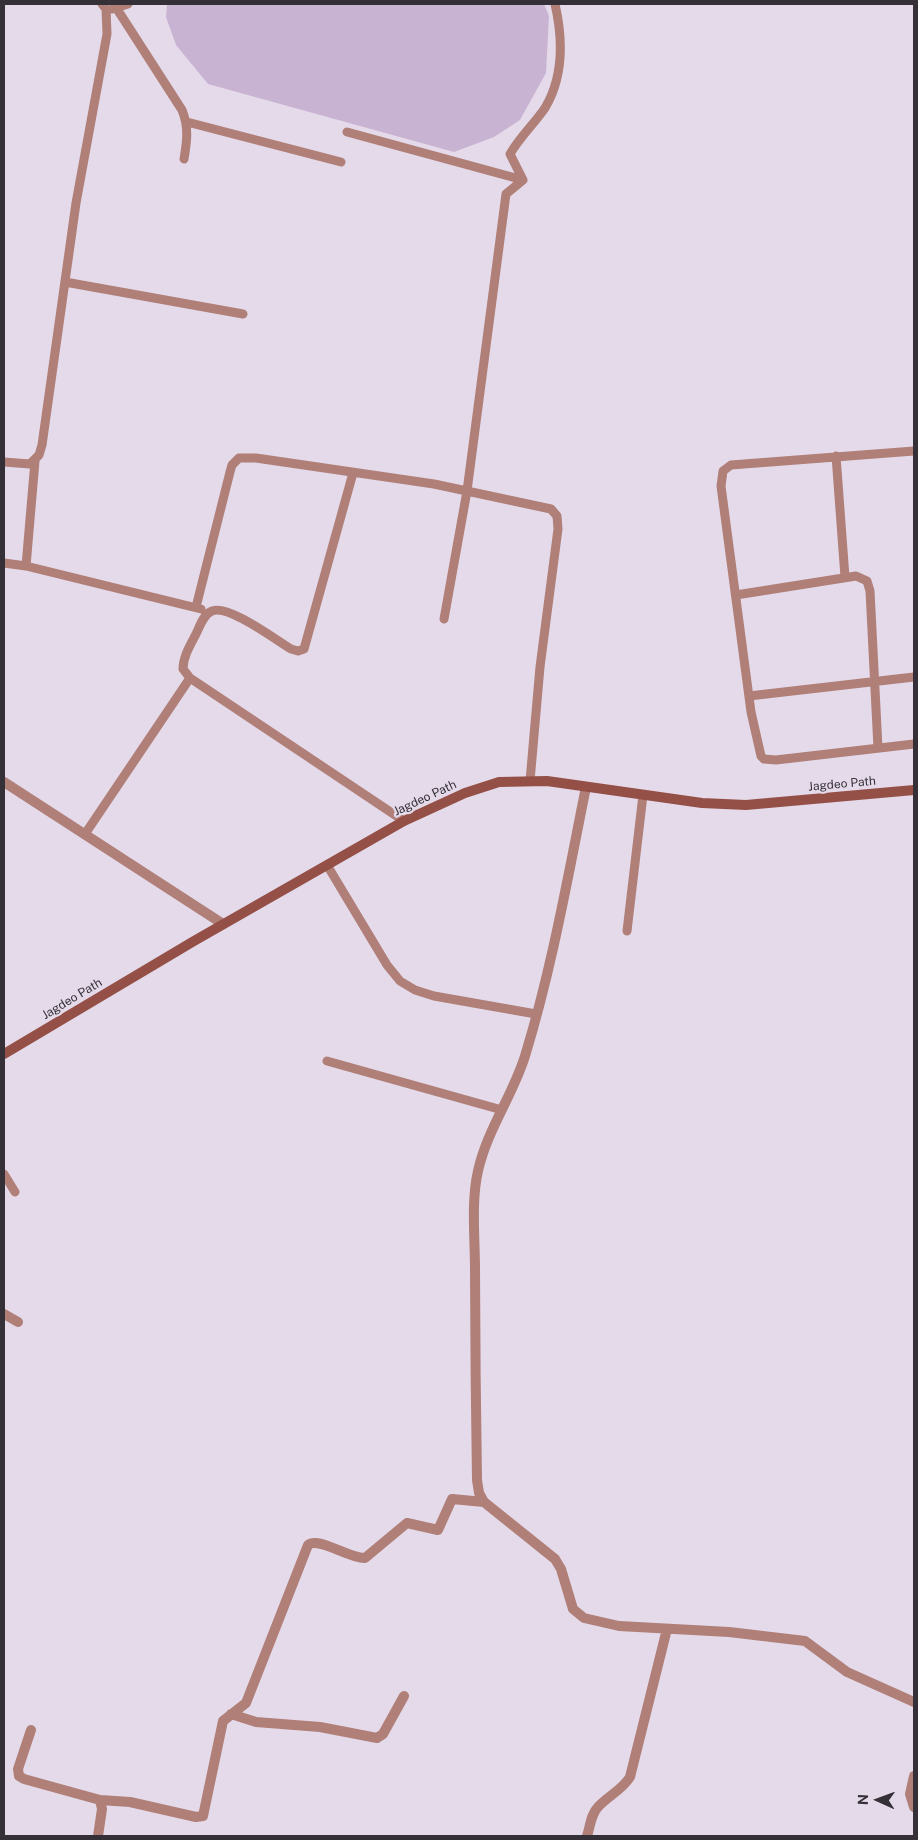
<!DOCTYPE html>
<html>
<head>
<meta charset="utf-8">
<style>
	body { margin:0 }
	#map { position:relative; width:918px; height:1840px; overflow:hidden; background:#e5daea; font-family:"Public Sans",sans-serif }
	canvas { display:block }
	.frame { position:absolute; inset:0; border:5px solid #353037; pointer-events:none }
	.north { position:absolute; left:853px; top:1775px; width:50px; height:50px; -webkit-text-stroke:4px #e5daea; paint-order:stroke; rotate:272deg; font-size:14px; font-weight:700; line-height:20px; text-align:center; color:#353037 }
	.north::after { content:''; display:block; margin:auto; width:18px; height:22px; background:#353037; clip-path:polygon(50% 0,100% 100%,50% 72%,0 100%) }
</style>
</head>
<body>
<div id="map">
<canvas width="918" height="1840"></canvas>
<div class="frame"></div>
<div class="north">N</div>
</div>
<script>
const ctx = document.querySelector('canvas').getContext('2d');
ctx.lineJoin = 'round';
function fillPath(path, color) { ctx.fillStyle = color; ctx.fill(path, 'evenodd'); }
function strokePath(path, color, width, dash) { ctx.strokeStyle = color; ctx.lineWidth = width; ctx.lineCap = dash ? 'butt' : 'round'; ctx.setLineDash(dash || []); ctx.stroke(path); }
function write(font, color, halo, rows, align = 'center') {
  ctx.font = font + ' "Public Sans",sans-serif'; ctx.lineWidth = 4.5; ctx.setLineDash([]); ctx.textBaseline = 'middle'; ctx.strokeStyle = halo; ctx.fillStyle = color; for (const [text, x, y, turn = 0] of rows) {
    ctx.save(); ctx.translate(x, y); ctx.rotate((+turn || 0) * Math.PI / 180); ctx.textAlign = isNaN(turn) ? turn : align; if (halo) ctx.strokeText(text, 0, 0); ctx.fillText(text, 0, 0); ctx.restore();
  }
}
fillPath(new Path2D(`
	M 167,4 L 544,4 L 549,16 L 546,73 L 520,120 L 494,137 L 454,152 L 208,84 L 176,45 L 166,17 Z`), '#c9b3d2');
strokePath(new Path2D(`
	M 112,9 L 128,4
	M 117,9 L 182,110 C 189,127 187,141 184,159
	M 187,122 L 341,162
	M 347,132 L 523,180
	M 65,282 L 243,314
	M 914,451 L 731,465 L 723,471 L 721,486 L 751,712 L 761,756 L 764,759 L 776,760 L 914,744
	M 836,456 L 845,577
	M 4,462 L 30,464 L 39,455 L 42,445 L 76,203 L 107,34 L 106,9 L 102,4
	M 353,473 L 304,649 L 298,651 L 291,649 C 276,640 228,604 212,611 C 204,614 200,625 197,632 C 191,644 183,656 183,669 L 190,678 L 404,821
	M 4,563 L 26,566 L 201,609
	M 26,566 L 35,461
	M 736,595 L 856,576 L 867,581 L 870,591 L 878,748
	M 196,607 L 230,472 L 232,465 L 239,458 L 256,458 L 434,484 L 551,509 L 557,516 L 558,529 L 540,667 L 530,781
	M 444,619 L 467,491 L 506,194 L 523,180 L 510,154 C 520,137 534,124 545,108 C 564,76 563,39 555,4
	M 749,696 L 914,677
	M 85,834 L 190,678
	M 327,865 L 387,965 L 400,981 L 415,990 L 434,996 L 536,1014
	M 627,931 L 643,795
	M 327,1061 L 502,1110
	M 4,1174 L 15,1192`), '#af7f78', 9);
strokePath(new Path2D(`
	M 4,782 L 223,924
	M 586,787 C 568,876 552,968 525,1056 C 513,1095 487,1130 478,1171 C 471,1201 475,1238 475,1269 C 475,1339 476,1410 477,1480 L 479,1493 L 484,1502 L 555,1559 L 561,1569 L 573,1609 L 584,1618 L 619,1626 L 729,1632 L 805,1641 L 847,1672 L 914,1702
	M 4,1314 L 18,1322
	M 231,1714 L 256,1722 L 320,1727 L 377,1738 L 383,1734 L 404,1696
	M 31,1730 L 18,1769 L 19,1776 L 24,1779 L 100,1800 L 102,1809 L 98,1836
	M 914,1776 L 910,1794 L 914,1807
	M 100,1800 L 130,1802 L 196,1817 L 203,1816 L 223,1721 L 246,1703 L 308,1545 C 319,1536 349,1559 365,1558 L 407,1523 L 438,1530 L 452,1499 L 484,1502
	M 587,1836 C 590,1827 591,1814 598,1807 C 608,1796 622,1790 630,1777 L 667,1629`), '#af7f78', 10);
strokePath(new Path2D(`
	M 4,1054 L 194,941 L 404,821 L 465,793 L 499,782 L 547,781 L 702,803 L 746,805 L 914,790`), '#945047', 10);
write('12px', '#353037', '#e5daea', [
	["Jagdeo Path",842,784,-5],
	["Jagdeo Path",425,798,-25],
	["Jagdeo Path",72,999,-31]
]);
</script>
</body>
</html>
